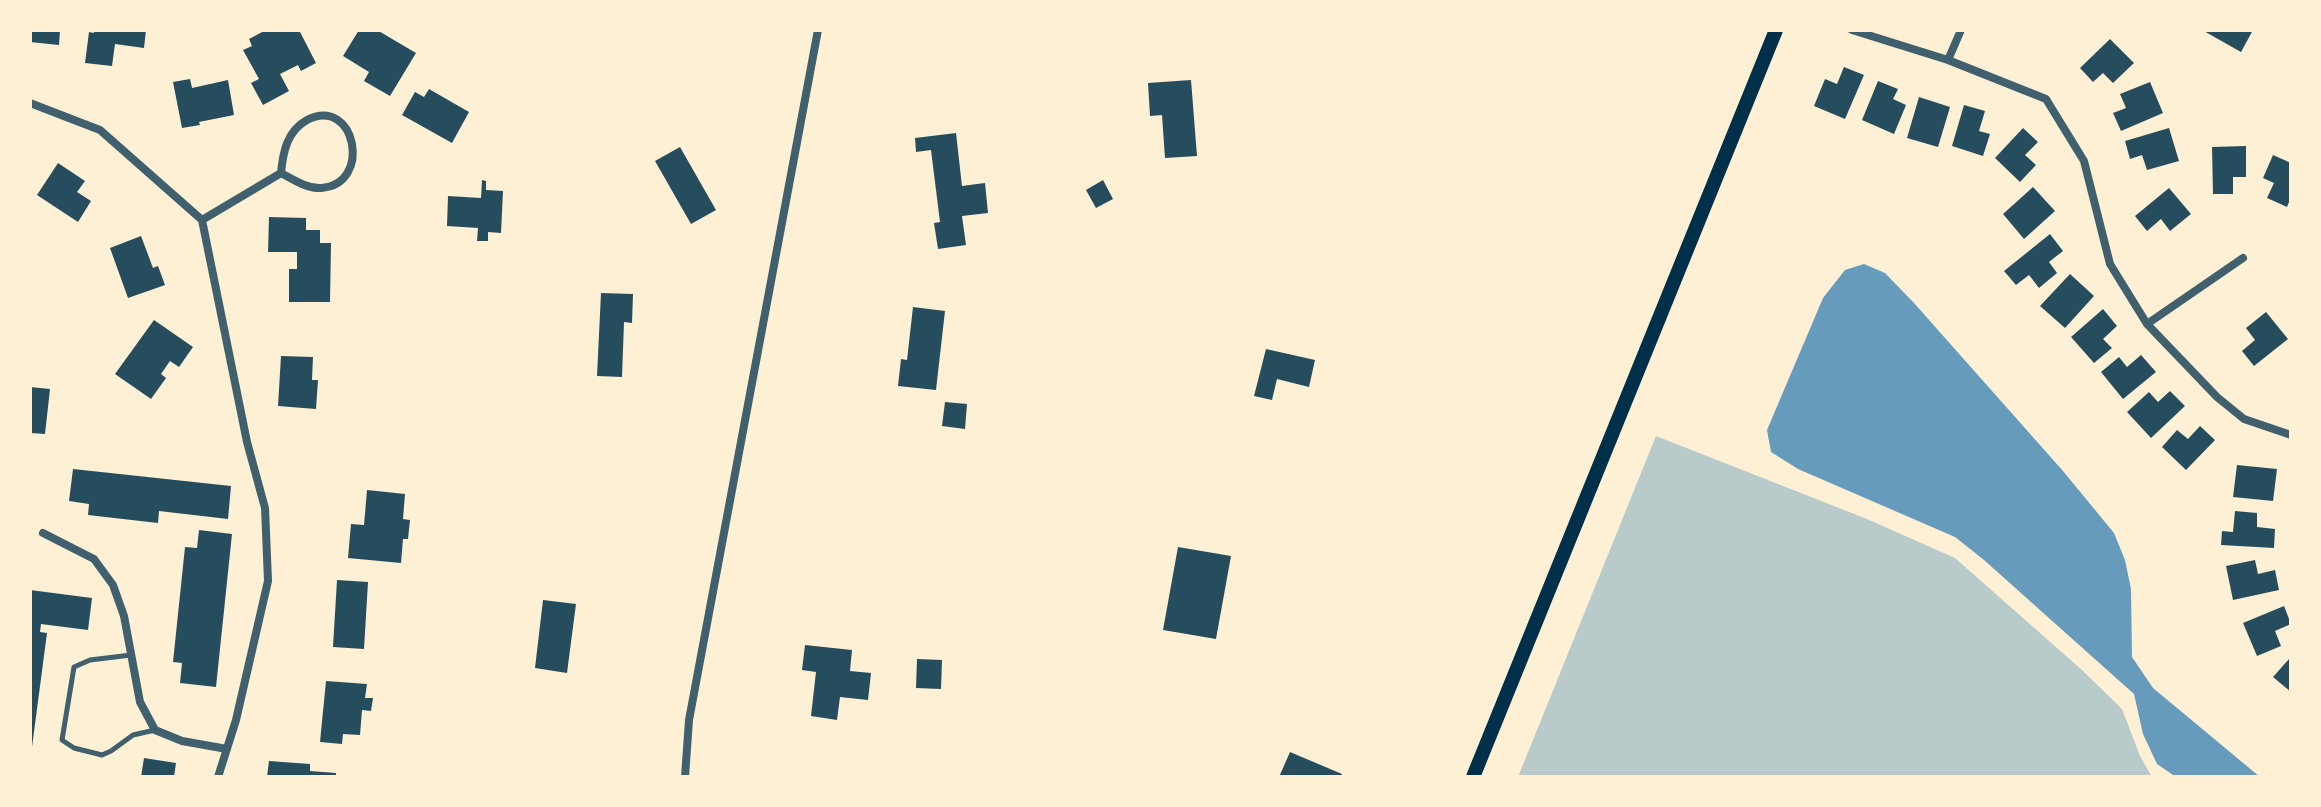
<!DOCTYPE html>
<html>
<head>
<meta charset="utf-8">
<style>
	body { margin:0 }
	#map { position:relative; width:2321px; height:807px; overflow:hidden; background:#fdf0d5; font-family:"Open Sans",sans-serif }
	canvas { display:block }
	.frame { position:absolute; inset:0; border:32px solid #fdf0d5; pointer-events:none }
</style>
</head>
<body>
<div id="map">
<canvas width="2321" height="807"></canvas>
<div class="frame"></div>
</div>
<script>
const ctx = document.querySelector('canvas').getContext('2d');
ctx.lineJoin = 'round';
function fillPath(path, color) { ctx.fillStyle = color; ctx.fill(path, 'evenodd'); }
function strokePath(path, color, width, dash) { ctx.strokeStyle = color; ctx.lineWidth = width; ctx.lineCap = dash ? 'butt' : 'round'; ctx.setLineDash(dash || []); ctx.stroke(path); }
fillPath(new Path2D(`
	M 1656,436 L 1867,519 L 1955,558 L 2082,670 L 2122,709 L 2140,756 L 2152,777 L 1518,777 Z`), '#b9caca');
fillPath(new Path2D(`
	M 1864,264 L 1885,273 L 1914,303 L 2063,471 L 2114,533 L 2125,560 L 2131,589 L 2132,657 L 2153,688 L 2260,777 L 2176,777 L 2157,764 L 2143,734 L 2134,694 L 1984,560 L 1955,537 L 1798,469 L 1771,452 L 1767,430 L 1823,298 L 1845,270 Z`), '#669bbc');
fillPath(new Path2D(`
	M 30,30 L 60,30 L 59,45 L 30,42 Z
	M 94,30 L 146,30 L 144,48 L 115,44 L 112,66 L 85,63 L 89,32 L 94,33 Z
	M 266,30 L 299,30 L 316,63 L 301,71 L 298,65 L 280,74 L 289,91 L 263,105 L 251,83 L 259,79 L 243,50 L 252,46 L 249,39 Z
	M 359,30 L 377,30 L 416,53 L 390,96 L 364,81 L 369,72 L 343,56 Z
	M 2202,30 L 2253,30 L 2241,52 Z
	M 2110,39 L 2134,63 L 2113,83 L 2103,73 L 2093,82 L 2080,68 Z
	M 1844,67 L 1864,75 L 1845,119 L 1814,106 L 1825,79 L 1837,84 Z
	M 190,79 L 192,88 L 228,80 L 234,115 L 199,122 L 200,125 L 182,128 L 173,82 Z
	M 1191,80 L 1197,156 L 1165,158 L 1162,115 L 1150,116 L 1148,83 Z
	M 1878,81 L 1898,89 L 1893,99 L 1906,105 L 1894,134 L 1862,120 Z
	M 2150,82 L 2163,113 L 2121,131 L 2113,113 L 2126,108 L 2120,94 Z
	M 429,89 L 469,112 L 452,143 L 402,115 L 415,92 L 424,97 Z
	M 1919,97 L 1950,107 L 1938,147 L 1907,138 Z
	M 1964,105 L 1985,111 L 1979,131 L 1990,134 L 1983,156 L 1952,146 Z
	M 2023,128 L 2038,142 L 2025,155 L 2036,165 L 2020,182 L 1995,158 Z
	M 2169,128 L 2179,161 L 2147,170 L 2142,155 L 2130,159 L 2125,141 Z
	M 956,133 L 962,186 L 985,183 L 988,213 L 962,216 L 966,245 L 938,249 L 934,223 L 940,222 L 931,150 L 916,152 L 915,138 Z
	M 2246,146 L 2246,177 L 2233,177 L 2233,194 L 2213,194 L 2212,147 Z
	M 680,147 L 716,210 L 691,224 L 655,161 Z
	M 2273,155 L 2291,163 L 2291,197 L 2287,207 L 2267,198 L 2274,183 L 2263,178 Z
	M 58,163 L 85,181 L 77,192 L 91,201 L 78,222 L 37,195 Z
	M 482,180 L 486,181 L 486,190 L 503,191 L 501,233 L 488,232 L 488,241 L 477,241 L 478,228 L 447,226 L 448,196 L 481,198 Z
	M 1103,180 L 1113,199 L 1096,208 L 1086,190 Z
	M 2033,187 L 2055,211 L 2024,239 L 2003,214 Z
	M 2169,188 L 2191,214 L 2170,231 L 2161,219 L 2147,231 L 2135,216 Z
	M 269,217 L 306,218 L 306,230 L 320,230 L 320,243 L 331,243 L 330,302 L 289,302 L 289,269 L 297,269 L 297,252 L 268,252 Z
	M 2050,234 L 2063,251 L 2049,262 L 2057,273 L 2039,288 L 2029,275 L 2016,285 L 2004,271 Z
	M 141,236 L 153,268 L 158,266 L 165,285 L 128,298 L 110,248 Z
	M 2070,274 L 2094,296 L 2065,328 L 2040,306 Z
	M 601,293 L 633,294 L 632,323 L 624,322 L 622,377 L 597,376 Z
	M 913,307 L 945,311 L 936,390 L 898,386 L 901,359 L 907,360 Z
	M 2103,309 L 2117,326 L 2103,339 L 2112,348 L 2094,363 L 2071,337 Z
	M 2266,312 L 2288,339 L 2254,366 L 2242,351 L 2255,340 L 2246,328 Z
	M 154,320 L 193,347 L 179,367 L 170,361 L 161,374 L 166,378 L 151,399 L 115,374 Z
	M 1266,349 L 1315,360 L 1309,387 L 1277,379 L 1272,400 L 1254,396 Z
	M 2141,355 L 2156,372 L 2123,399 L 2101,372 L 2119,357 L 2127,367 Z
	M 281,356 L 313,357 L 312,380 L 318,380 L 316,409 L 278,406 Z
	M 30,387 L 50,389 L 45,434 L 30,433 Z
	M 2170,391 L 2185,406 L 2151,438 L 2127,412 L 2149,392 L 2158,402 Z
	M 945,402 L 967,404 L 965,429 L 942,426 Z
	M 2200,426 L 2215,440 L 2186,470 L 2162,447 L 2177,430 L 2188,439 Z
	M 2237,465 L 2277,469 L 2273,501 L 2233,497 Z
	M 73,469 L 231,486 L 228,519 L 159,511 L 158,523 L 88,515 L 89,504 L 69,501 Z
	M 367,490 L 405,494 L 403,519 L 410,520 L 408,539 L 403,539 L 401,563 L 348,558 L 351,524 L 364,525 Z
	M 2235,511 L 2257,513 L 2257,527 L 2275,529 L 2274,548 L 2221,545 L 2222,531 L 2233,532 Z
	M 199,530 L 232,534 L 216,687 L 180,683 L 182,663 L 173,662 L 185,547 L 197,548 Z
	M 1178,547 L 1231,556 L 1216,639 L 1163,630 Z
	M 2255,560 L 2258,574 L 2275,570 L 2279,590 L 2233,600 L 2226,566 Z
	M 337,580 L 368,582 L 364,649 L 333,647 Z
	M 30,590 L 92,598 L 88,630 L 41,624 L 40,632 L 47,633 L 32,747 L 30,747 Z
	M 543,600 L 576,604 L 567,673 L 535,668 Z
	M 2284,606 L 2291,624 L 2275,631 L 2281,646 L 2257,656 L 2243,623 Z
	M 805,645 L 852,650 L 850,671 L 871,673 L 868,700 L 840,697 L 837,720 L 811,716 L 816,672 L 802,670 Z
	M 917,659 L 942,660 L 941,689 L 916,688 Z
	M 2289,659 L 2291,661 L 2291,692 L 2273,677 Z
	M 326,681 L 367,684 L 365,698 L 373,698 L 371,711 L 362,710 L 360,735 L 343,734 L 342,744 L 320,742 Z
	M 1290,752 L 1342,774 L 1341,777 L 1279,777 Z
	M 144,758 L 176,763 L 174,777 L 141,777 Z
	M 269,761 L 310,764 L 310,771 L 336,773 L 336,777 L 267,777 Z`), '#264d5e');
strokePath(new Path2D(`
	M 131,655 L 90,660 L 74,667 L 62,740 L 74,748 L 102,755 L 111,751 L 133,735 L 155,730`), '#3f606c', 5);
strokePath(new Path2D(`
	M 1852,30 L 1948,60 L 2046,99 L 2084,161 L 2110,264 L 2147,324 L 2217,397 L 2244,419 L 2291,435
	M 1948,60 L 1961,30
	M 30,103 L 100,130 L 202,220 L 247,442 L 265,508 L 268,581 L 236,720 L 218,777
	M 202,220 L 281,173 C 283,152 287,131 307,120 C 356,95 373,185 321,188 C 307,189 293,179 281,173
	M 2147,324 L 2243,258
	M 43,533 L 94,559 L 113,585 L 124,616 L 140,702 L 155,730 L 182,741 L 227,749
	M 685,777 L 689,720 L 818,30`), '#3f606c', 8);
strokePath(new Path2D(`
	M 1473,777 L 1776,30`), '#003049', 14);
</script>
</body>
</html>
